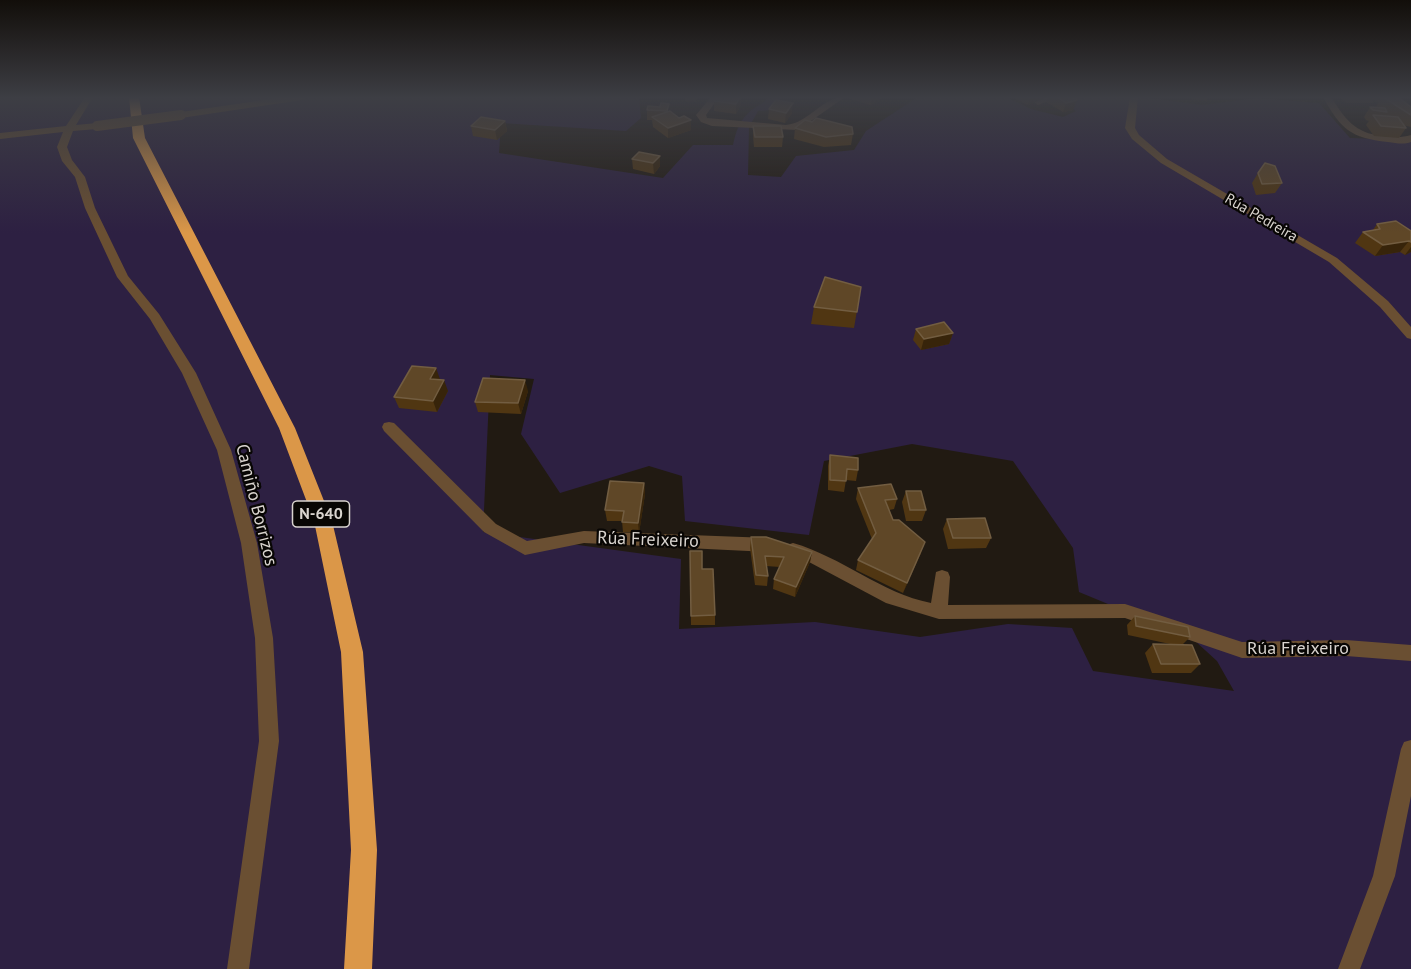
<!DOCTYPE html>
<html>
<head>
<meta charset="utf-8">
<style>
	body { margin:0 }
	canvas { display:block; background:#211a12 }
</style>
</head>
<body>
<canvas width="1411" height="969"></canvas>
<script>
const ctx = document.querySelector('canvas').getContext('2d');
ctx.lineJoin = 'round';
function fillPath(path, color) { ctx.fillStyle = color; ctx.fill(path, 'evenodd'); }
function strokePath(path, color, width, dash) { ctx.strokeStyle = color; ctx.lineWidth = width; ctx.lineCap = dash ? 'butt' : 'round'; ctx.setLineDash(dash || []); ctx.stroke(path); }
function write(font, color, halo, rows, align = 'center') {
  ctx.font = font + ' "PT Sans",sans-serif'; ctx.lineWidth = 4.5; ctx.setLineDash([]); ctx.textBaseline = 'middle'; ctx.strokeStyle = halo; ctx.fillStyle = color; for (const [text, x, y, turn = 0] of rows) {
    ctx.save(); ctx.translate(x, y); ctx.rotate((+turn || 0) * Math.PI / 180); ctx.textAlign = isNaN(turn) ? turn : align; if (halo) ctx.strokeText(text, 0, 0); ctx.fillText(text, 0, 0); ctx.restore();
  }
}
fillPath(new Path2D(`
	M 0,97 L 639,97 L 641,118 L 626,131 L 501,123 L 499,153 L 663,178 L 693,145 L 733,145 C 736,130 740,119 753,109 C 759,105 764,103 769,97 L 782,97 L 771,110 L 758,111 L 749,127 L 748,175 L 781,177 L 796,156 L 854,150 L 866,131 L 918,97 L 1006,97 L 1031,109 L 1063,117 L 1076,111 L 1058,98 L 1062,97 L 1143,97 L 1202,105 L 1257,98 L 1319,103 L 1350,138 L 1411,140 L 1411,969 L 0,969 ZM 490,375 L 534,379 L 521,434 L 560,493 L 649,466 L 682,476 L 685,521 L 809,535 L 824,461 L 912,444 L 1013,461 L 1073,548 L 1079,592 L 1125,611 L 1183,630 L 1217,661 L 1234,691 L 1093,671 L 1072,628 L 1008,624 L 920,637 L 815,622 L 679,629 L 681,559 L 483,532 Z`), '#2d2042');
fillPath(new Path2D(`
	M 85,97 L 93,97 L 76,125 L 97,123 L 102,126 L 97,129 L 73,131 L 67,147 L 72,160 L 85,177 L 95,208 L 128,276 L 159,314 L 196,373 L 231,450 L 257,543 L 273,638 L 279,741 L 249,969 L 227,969 L 259,741 L 255,638 L 241,543 L 217,450 L 182,373 L 150,319 L 117,277 L 85,208 L 75,177 L 62,161 L 57,147 L 63,132 L 0,139 L 0,133 L 66,126 Z
	M 285,97 L 306,97 L 302,100 L 181,118 L 176,115 L 181,112 Z
	M 711,97 L 719,97 L 706,115 L 707,118 L 786,125 C 809,123 822,97 845,97 L 798,130 L 712,126 L 701,122 L 696,115 Z
	M 1045,97 L 1058,97 L 1038,105 L 1034,102 Z
	M 1130,97 L 1138,97 L 1135,128 L 1139,135 L 1167,159 L 1337,258 L 1388,301 L 1411,327 L 1411,339 L 1407,338 L 1380,307 L 1329,262 L 1161,163 L 1132,139 L 1125,128 Z
	M 1323,97 L 1331,97 C 1345,119 1355,133 1382,136 C 1393,137 1401,138 1411,135 L 1411,142 C 1403,145 1396,143 1388,142 C 1350,138 1341,129 1323,97 Z
	M 389,422 L 394,423 L 496,524 L 527,541 L 584,531 L 769,538 L 775,540 L 777,545 L 775,550 L 769,552 L 584,543 L 525,555 L 484,532 L 384,431 L 382,427 L 384,423 Z
	M 793,543 C 842,557 881,593 931,603 L 936,572 L 942,570 L 948,572 L 950,577 L 948,605 L 1125,604 L 1242,642 L 1346,640 L 1411,645 L 1411,661 L 1346,656 L 1242,658 L 1125,618 L 939,619 L 886,603 L 809,562 L 787,555 L 785,550 L 787,545 Z
	M 1411,740 L 1411,796 L 1395,876 L 1360,969 L 1338,969 L 1373,876 L 1401,749 L 1404,742 Z`), '#6a4f32');
fillPath(new Path2D(`
	M 129,97 L 139,97 L 145,138 L 295,428 L 332,521 L 363,652 L 377,850 L 372,969 L 344,969 L 351,850 L 341,652 L 314,521 L 279,428 L 133,138 Z`), '#db9748');
strokePath(new Path2D(`
	M 97,126 L 181,115`), '#6a4f32', 10);
fillPath(new Path2D(`
	M 685,97 L 697,97 L 696,102 L 685,101 Z
	M 717,97 L 741,97 L 741,105 L 736,114 L 714,111 L 714,101 Z
	M 850,97 L 883,97 L 871,105 L 850,99 Z
	M 1015,97 L 1043,97 L 1043,99 L 1028,105 L 1015,99 Z
	M 1048,97 L 1072,97 L 1077,100 L 1073,110 L 1063,112 L 1046,102 Z
	M 1192,97 L 1208,97 L 1206,101 L 1191,99 Z
	M 1257,97 L 1278,97 L 1277,98 Z
	M 1339,97 L 1398,97 L 1411,107 L 1411,127 L 1403,125 L 1406,128 L 1399,138 L 1374,136 L 1366,125 L 1369,121 L 1366,120 L 1364,117 L 1370,107 L 1378,108 L 1376,107 L 1378,103 L 1374,100 L 1373,103 L 1346,103 Z
	M 769,109 L 792,113 L 785,123 L 768,119 Z
	M 647,110 L 669,112 L 691,130 L 668,138 L 653,127 L 652,120 L 647,120 Z
	M 505,121 L 507,131 L 497,140 L 473,136 L 471,126 Z
	M 753,126 L 783,137 L 782,147 L 754,147 L 753,136 Z
	M 795,128 L 853,134 L 851,145 L 824,147 L 794,139 Z
	M 660,156 L 660,166 L 654,174 L 633,169 L 632,159 Z
	M 1258,173 L 1282,183 L 1275,193 L 1256,195 L 1252,183 Z
	M 1377,224 L 1411,231 L 1411,252 L 1405,255 L 1400,252 L 1375,256 L 1355,243 L 1363,232 L 1373,230 Z
	M 861,287 L 854,328 L 811,324 L 814,307 Z
	M 916,329 L 953,333 L 949,344 L 921,350 L 913,340 Z
	M 436,368 L 439,380 L 448,391 L 437,412 L 399,408 L 394,397 Z
	M 528,391 L 521,414 L 478,412 L 475,402 Z
	M 830,455 L 858,470 L 856,481 L 846,480 L 844,492 L 828,490 L 828,466 Z
	M 644,483 L 645,494 L 639,533 L 623,532 L 622,521 L 607,521 L 605,510 Z
	M 858,488 L 897,499 L 894,509 L 889,510 L 893,520 L 921,553 L 903,593 L 856,570 L 858,560 L 872,539 L 856,499 Z
	M 906,491 L 926,510 L 922,521 L 906,521 L 902,502 Z
	M 947,519 L 991,538 L 986,548 L 948,549 L 943,529 Z
	M 751,537 L 812,552 L 810,562 L 795,597 L 773,589 L 774,579 L 780,567 L 766,566 L 768,576 L 767,586 L 755,585 L 750,548 Z
	M 690,551 L 702,569 L 715,615 L 715,625 L 691,625 Z
	M 1135,616 L 1190,637 L 1183,644 L 1200,664 L 1191,673 L 1152,673 L 1145,653 L 1153,644 L 1170,644 L 1128,635 L 1127,625 Z`), '#503612');
fillPath(new Path2D(`
	M 740,97 L 741,105 L 736,114 L 736,104 Z
	M 872,97 L 883,97 L 871,105 Z
	M 1031,97 L 1043,97 L 1043,99 L 1028,105 Z
	M 1077,100 L 1073,110 L 1063,112 L 1066,103 Z
	M 793,103 L 792,113 L 785,123 L 786,113 Z
	M 691,120 L 691,130 L 668,138 L 668,128 Z
	M 505,121 L 507,131 L 497,140 L 495,130 Z
	M 660,156 L 660,166 L 654,174 L 653,163 Z
	M 1409,241 L 1400,252 L 1375,256 L 1383,245 Z
	M 1411,247 L 1411,252 L 1405,255 Z
	M 953,333 L 949,344 L 921,350 L 924,339 Z
	M 436,368 L 440,379 L 434,390 L 430,379 Z
	M 444,380 L 448,391 L 437,412 L 433,401 Z
	M 525,380 L 528,391 L 521,414 L 518,403 Z
	M 644,483 L 645,494 L 639,533 L 638,523 Z
	M 925,542 L 921,553 L 903,593 L 907,583 Z
	M 812,552 L 810,562 L 795,597 L 796,587 Z`), '#37240a');
const building = new Path2D(`
	M 717,97 L 740,97 L 736,104 L 714,101 Z
	M 1057,97 L 1072,97 L 1077,100 L 1066,103 Z
	M 1383,97 L 1398,97 L 1411,107 L 1411,115 Z
	M 776,100 L 793,103 L 786,113 L 769,109 Z
	M 661,103 L 669,104 L 667,111 L 647,110 L 648,106 L 660,107 Z
	M 1370,107 L 1385,108 L 1387,112 L 1373,110 Z
	M 670,111 L 679,118 L 684,116 L 691,120 L 668,128 L 652,117 Z
	M 1373,115 L 1398,117 L 1406,128 L 1381,126 Z
	M 481,117 L 505,121 L 495,130 L 471,126 Z
	M 816,118 L 852,127 L 853,134 L 826,137 L 795,128 L 805,120 L 812,122 Z
	M 753,126 L 781,126 L 783,137 L 755,137 Z
	M 639,152 L 660,156 L 653,163 L 632,159 Z
	M 1265,163 L 1275,166 L 1282,183 L 1262,184 L 1258,173 Z
	M 1396,221 L 1411,231 L 1411,242 L 1409,241 L 1383,245 L 1363,232 L 1380,229 L 1377,224 Z
	M 825,277 L 861,287 L 857,312 L 814,307 Z
	M 944,322 L 953,333 L 924,339 L 916,329 Z
	M 412,366 L 436,368 L 430,379 L 444,380 L 433,401 L 394,397 Z
	M 483,378 L 525,380 L 518,403 L 475,402 Z
	M 830,455 L 858,458 L 858,470 L 847,469 L 846,481 L 830,480 Z
	M 610,481 L 644,483 L 638,523 L 622,522 L 624,511 L 605,510 Z
	M 891,484 L 897,499 L 885,500 L 893,520 L 899,520 L 925,542 L 907,583 L 858,560 L 876,533 L 858,488 Z
	M 906,491 L 921,491 L 926,510 L 910,510 Z
	M 985,518 L 991,538 L 953,538 L 947,519 Z
	M 751,537 L 766,537 L 812,552 L 796,587 L 774,579 L 784,557 L 765,556 L 768,576 L 756,575 Z
	M 690,551 L 702,551 L 702,569 L 713,569 L 715,615 L 691,616 Z
	M 1135,616 L 1188,627 L 1190,637 L 1136,626 Z
	M 1153,644 L 1192,645 L 1200,664 L 1161,664 Z`);
fillPath(building, '#5f4727');
strokePath(building, '#725d41', 1.5);
const sky = ctx.createLinearGradient(0, 0, 0, 233);
sky.addColorStop(0, '#120e0a');
sky.addColorStop(0.42, '#3d3e44');
sky.addColorStop(1, '#3d3e4400');
ctx.fillStyle = sky;
ctx.fillRect(0, 0, 1411, 233);
write('15px', '#d9d4cf', '#080604', [
	["Rúa Pedreira",1261,218,30]
]);
for (const [x, y, w] of [
	[321,514,57]
]) { const box = new Path2D(); box.roundRect(x - w / 2, y - 13, w, 26, 4.5); ctx.fillStyle = '#080604'; ctx.fill(box); strokePath(box, '#d9d4cf', 1.5); }
write('bold 16px', '#d9d4cf', null, [
	["N-640",321,514]
]);
write('18px', '#d9d4cf', '#080604', [
	["Camiño Borrizos",256,505,76],
	["Rúa Freixeiro",648,540,2],
	["Rúa Freixeiro",1298,649]
]);
</script>
</body>
</html>
